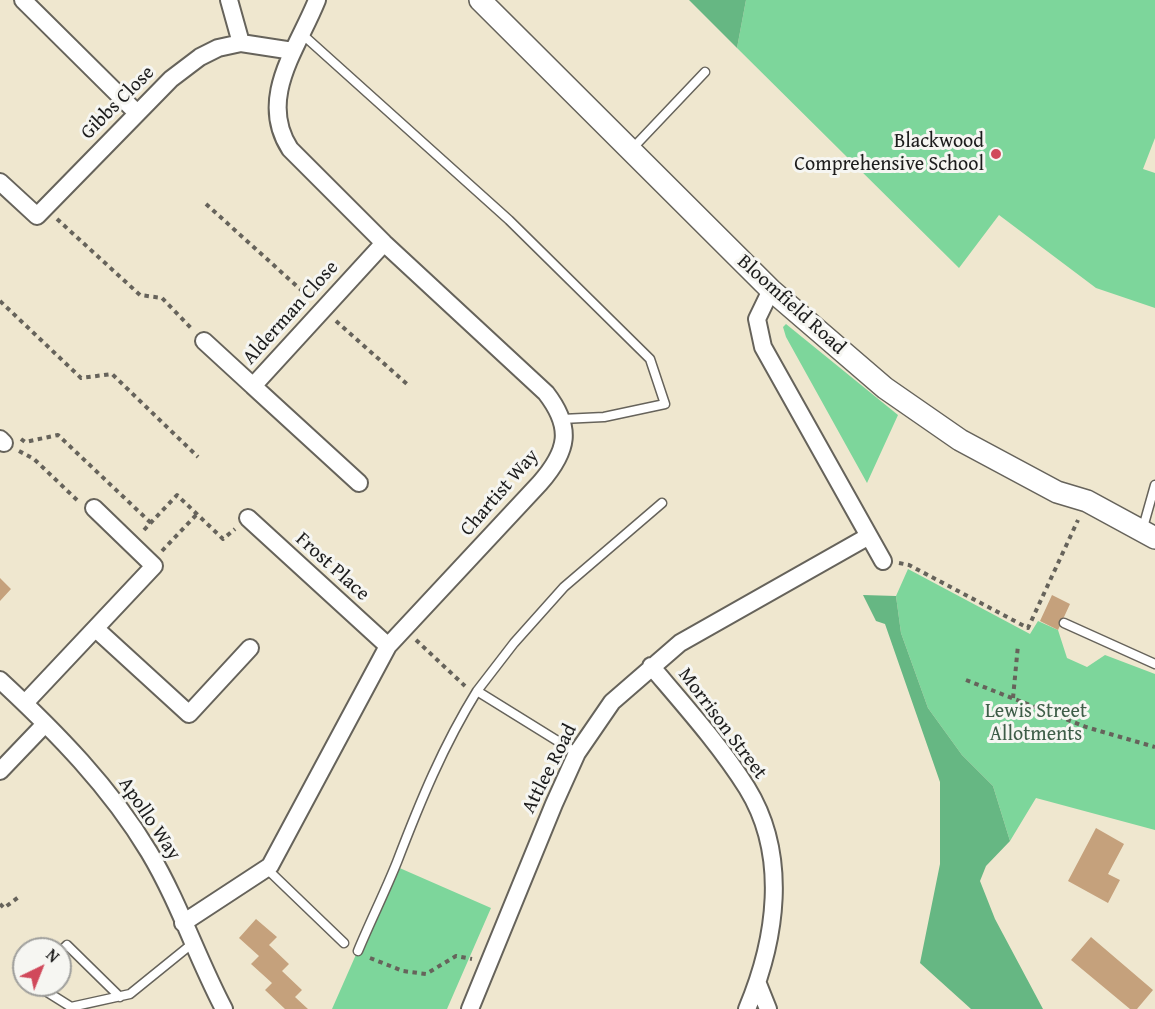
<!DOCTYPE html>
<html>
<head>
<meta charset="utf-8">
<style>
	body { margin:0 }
	#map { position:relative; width:1155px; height:1009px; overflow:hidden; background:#efe7cf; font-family:"Gentium Book Plus",serif }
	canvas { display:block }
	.north { position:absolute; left:12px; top:937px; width:60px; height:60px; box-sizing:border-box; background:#f6f6f2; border:2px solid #9f9f9c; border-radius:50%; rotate:43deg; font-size:16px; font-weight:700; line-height:24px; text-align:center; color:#1c1c1c }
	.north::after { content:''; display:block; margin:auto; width:21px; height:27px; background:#d1495b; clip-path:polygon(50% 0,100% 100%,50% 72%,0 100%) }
</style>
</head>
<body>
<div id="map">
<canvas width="1155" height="1009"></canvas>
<div class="north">N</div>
</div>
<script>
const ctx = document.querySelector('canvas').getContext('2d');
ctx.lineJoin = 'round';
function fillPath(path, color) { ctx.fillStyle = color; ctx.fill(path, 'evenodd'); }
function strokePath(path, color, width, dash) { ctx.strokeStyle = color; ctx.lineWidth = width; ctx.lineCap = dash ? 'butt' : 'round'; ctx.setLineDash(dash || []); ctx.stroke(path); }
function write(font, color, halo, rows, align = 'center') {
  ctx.font = font + ' "Gentium Book Plus",serif'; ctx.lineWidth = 6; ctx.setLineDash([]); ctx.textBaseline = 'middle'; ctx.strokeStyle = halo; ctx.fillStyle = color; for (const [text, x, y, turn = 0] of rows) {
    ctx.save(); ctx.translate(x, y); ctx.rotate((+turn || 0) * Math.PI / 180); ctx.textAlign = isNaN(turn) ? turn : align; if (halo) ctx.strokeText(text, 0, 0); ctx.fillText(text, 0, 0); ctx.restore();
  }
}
fillPath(new Path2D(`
	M 746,0 L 1155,0 L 1155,138 L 1143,169 L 1155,173 L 1155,308 L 1096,288 L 999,215 L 959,268 L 737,48 Z
	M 786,324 L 898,415 L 867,483 L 786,337 L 783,327 Z
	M 908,569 L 1030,634 L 1038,621 L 1058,630 L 1067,658 L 1087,667 L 1105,655 L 1155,674 L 1155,830 L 1036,798 L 1010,841 L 993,786 L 962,755 L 928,708 L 901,633 L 896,596 Z
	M 395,866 L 491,908 L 447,1009 L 332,1009 Z`), '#7dd69b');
fillPath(new Path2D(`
	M 689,0 L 746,0 L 737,48 Z
	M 863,595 L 896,596 L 901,633 L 928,708 L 962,755 L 993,786 L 1010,841 L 986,866 L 980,881 L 995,919 L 1043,1009 L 971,1009 L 920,963 L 940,864 L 940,782 L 885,624 L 876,621 Z`), '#66b783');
fillPath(new Path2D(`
	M 0,578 L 11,589 L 0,601 Z
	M 1052,595 L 1070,604 L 1058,630 L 1040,621 Z
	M 1096,828 L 1124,844 L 1108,874 L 1120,880 L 1108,903 L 1068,881 Z
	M 256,919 L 277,937 L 269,945 L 289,964 L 282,971 L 302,990 L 295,997 L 308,1009 L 285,1009 L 265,990 L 272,983 L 251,964 L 259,956 L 239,938 Z
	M 1091,937 L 1153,990 L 1137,1009 L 1130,1009 L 1071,960 Z`), '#c5a17c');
const service = new Path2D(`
	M 302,34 L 509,220 L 650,359 L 665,404 L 604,417 L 562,419
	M 630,151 L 705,72
	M 1142,531 L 1155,485
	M 1064,623 L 1155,664
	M 577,753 L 477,691 L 514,643 L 564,587 L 662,503
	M 266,868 L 344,943
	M 358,951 C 370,922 385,892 397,862 C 420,802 443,746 477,691
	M 60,952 L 67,945 L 120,997
	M 36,985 L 71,1007 L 130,994 L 193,943`);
const minor = new Path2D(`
	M 23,0 L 137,113
	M 229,0 L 241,43
	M 0,182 L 37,216 L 171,79 L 200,57 L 218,48 L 241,43 L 293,51
	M 771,290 L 757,319 L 763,347 L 883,561
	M 204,341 L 253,386
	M 0,439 L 4,443
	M 359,483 L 253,386 L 384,243
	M 248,518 L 388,646
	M 96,629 L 189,714 L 250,648
	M 651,666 C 684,705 720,745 747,788 C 789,856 776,940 747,1009
	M 0,680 C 56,732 110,787 149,852 C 179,902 197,958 224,1009
	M 25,703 L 154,566 L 94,508
	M 0,771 L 45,724
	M 183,923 L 270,866 L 388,646 L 540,483 C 568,451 573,428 546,393 L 384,243 L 290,149 C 257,98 298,48 317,0
	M 758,984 L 768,1009
	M 470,1009 L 554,804 L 577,753 L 612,702 L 680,643 L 869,536`);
const tertiary = new Path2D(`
	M 480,0 L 771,290 L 885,388 L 960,440 L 1057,492 L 1087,501 L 1155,538`);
strokePath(service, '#66635b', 11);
strokePath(minor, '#66635b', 20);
strokePath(tertiary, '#66635b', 24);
strokePath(new Path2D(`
	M 206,204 L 310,298
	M 57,219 L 140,295 L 162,298 L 193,330
	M 0,301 L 81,378 L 112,374 L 198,457
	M 336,321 L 408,385
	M 21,439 L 25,442 L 58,435 L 151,523
	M 19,451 L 34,459 L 77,500
	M 144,530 L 177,495 L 223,539 L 235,529
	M 162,551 L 197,514
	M 899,563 L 909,565 L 1028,628 L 1078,520
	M 416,640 L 465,686
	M 966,680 L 1086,727 L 1155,747
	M 1013,698 L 1018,645
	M 0,904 L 4,908 L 20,896
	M 370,958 L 403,971 L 426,974 L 456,956 L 472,959`), '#66635b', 4, [4.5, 4.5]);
strokePath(service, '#fff', 8);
strokePath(minor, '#fff', 16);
strokePath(tertiary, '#fff', 21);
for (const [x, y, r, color] of [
	[996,154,6,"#d1495b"]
]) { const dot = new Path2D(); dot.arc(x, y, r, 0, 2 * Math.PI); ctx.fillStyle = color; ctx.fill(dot); strokePath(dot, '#f6f6f2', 2); }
write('20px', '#1c1c1c', '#f6f6f2', [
	["Gibbs Close",118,103,-45],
	["Bloomfield Road",791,305,42],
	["Alderman Close",291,313,-48],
	["Chartist Way",500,493,-49],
	["Frost Place",332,567,42],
	["Morrison Street",722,724,53],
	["Attlee Road",550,769,-63],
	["Apollo Way",149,819,56]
]);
write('20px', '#1c1c1c', '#f6f6f2', [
	["Blackwood",984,142],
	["Comprehensive School",984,165]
], 'right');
write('20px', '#3e5d48', '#f6f6f2', [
	["Lewis Street",1036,712],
	["Allotments",1036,735]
]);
</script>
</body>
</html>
